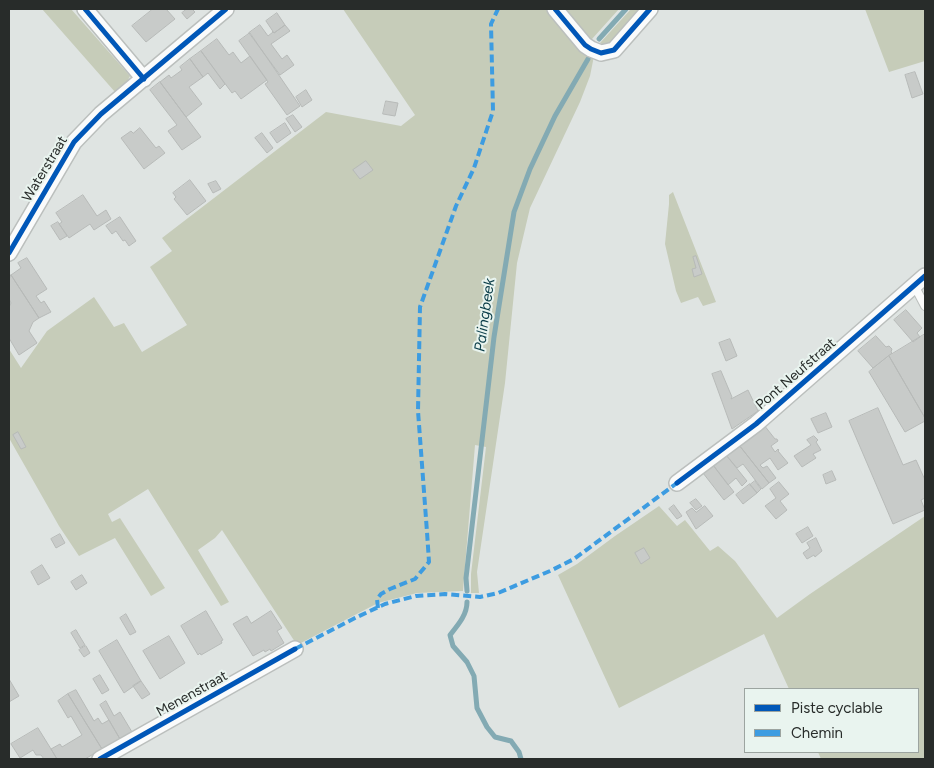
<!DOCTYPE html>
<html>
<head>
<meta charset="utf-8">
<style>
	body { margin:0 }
	#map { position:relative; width:934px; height:768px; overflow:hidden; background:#dfe4e2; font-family:Figtree,sans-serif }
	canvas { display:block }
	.frame { position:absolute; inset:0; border:10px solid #282c2a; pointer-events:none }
	.legend { position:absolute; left:744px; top:688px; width:175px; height:65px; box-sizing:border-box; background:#e9f4ef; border:1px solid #9ca4a0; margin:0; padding:6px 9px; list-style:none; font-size:15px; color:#282c2a }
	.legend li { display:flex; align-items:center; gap:10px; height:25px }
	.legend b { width:25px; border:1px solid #9ca4a0 }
</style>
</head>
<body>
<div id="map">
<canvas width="934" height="768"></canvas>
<div class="frame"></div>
<ul class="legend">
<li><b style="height:6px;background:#0057b8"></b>Piste cyclable</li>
<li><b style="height:6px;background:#3d9ce1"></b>Chemin</li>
</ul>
</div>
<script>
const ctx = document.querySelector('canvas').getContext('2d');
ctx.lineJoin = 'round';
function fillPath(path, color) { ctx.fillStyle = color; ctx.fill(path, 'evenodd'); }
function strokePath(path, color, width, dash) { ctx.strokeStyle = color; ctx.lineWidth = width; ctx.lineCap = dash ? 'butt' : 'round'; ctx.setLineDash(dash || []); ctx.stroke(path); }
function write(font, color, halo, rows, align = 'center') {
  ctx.font = font + ' Figtree,sans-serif'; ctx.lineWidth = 4; ctx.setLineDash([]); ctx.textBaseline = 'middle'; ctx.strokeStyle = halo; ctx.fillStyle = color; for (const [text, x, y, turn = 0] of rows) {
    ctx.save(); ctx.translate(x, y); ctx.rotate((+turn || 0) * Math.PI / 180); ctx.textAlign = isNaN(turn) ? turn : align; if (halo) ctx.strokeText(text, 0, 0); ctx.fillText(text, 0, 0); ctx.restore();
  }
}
fillPath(new Path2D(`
	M 42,9 L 71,9 L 130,76 L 126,84 L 115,92 Z
	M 343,9 L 619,9 L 592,39 L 593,61 L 590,76 L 580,102 L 530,208 L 517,263 L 505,383 L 477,572 L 479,593 L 471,593 L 471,574 L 486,447 L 475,445 L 463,591 L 417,593 L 378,603 L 297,645 L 222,530 L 215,538 L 198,550 L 229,602 L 221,606 L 148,489 L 108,514 L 112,522 L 120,518 L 165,588 L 151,596 L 115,538 L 79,556 L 59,526 L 9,438 L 9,349 L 21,368 L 47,331 L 94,297 L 114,327 L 124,323 L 142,352 L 187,325 L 150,267 L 172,251 L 162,238 L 326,112 L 401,126 L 415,115 Z
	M 631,9 L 643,9 L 613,42 L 606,46 L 600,43 Z
	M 865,9 L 925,9 L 925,61 L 889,72 Z
	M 673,192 L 716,302 L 703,306 L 698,297 L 681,303 L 676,291 L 665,244 L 669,204 L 669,195 Z
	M 659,506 L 677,526 L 685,520 L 710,551 L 718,546 L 735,561 L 777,618 L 810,594 L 925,516 L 925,759 L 821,759 L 818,752 L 918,752 L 918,689 L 789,689 L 764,634 L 619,708 L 558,575 L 577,564 L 615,536 Z`), '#c6ccb9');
strokePath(new Path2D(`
	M 599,39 L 626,9
	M 467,591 L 466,578 L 494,337 L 514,212 L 530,169 L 555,116 L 588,59
	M 467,602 C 467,615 458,625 450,635 L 453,646 L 467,662 L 474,676 L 477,708 L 487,727 L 495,737 L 511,741 L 519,752 L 521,759`), '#83aab3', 5);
const building = new Path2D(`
	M 153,9 L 166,9 L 175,19 L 146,42 L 132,26 Z
	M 187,9 L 192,9 L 195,12 L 187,19 L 182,13 Z
	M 277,13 L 285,25 L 274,33 L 266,21 Z
	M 260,25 L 268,36 L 273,32 L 272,31 L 274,33 L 285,25 L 290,31 L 271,44 L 282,59 L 287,55 L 294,65 L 280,75 L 249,33 Z
	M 250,33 L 300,106 L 287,115 L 265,84 L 268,82 L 239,41 Z
	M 217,39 L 229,55 L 233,52 L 241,63 L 250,56 L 267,80 L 241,99 L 235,91 L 232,93 L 201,51 Z
	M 201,51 L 225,84 L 220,89 L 208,73 L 203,77 L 190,59 Z
	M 190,59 L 203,77 L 189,87 L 202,104 L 186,117 L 160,82 L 169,75 L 171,78 L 182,70 L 180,67 Z
	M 915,72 L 923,94 L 912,98 L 905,75 Z
	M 160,82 L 201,137 L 182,150 L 168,131 L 177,125 L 150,90 Z
	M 306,90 L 312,100 L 302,107 L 296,97 Z
	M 386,101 L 398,103 L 395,116 L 383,114 Z
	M 293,115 L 302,127 L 295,132 L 286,119 Z
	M 285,123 L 291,133 L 277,143 L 270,133 Z
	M 140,128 L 156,148 L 159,146 L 165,153 L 144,169 L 121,138 L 131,131 L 133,133 Z
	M 262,133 L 273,148 L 267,153 L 255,138 Z
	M 366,161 L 373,170 L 360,179 L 353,170 Z
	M 190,180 L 206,201 L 187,215 L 174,199 L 176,197 L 173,193 Z
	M 216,181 L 221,189 L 213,193 L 208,184 Z
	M 83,195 L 97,216 L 106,210 L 111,219 L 94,230 L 90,224 L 69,238 L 59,224 L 62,222 L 56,213 Z
	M 120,217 L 136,241 L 129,246 L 125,240 L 123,241 L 116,231 L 112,234 L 106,226 Z
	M 58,222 L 67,236 L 60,240 L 51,226 Z
	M 696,256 L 702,274 L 694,277 L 692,269 L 696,268 L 693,257 Z
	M 27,258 L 47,289 L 36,296 L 41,303 L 44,301 L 51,312 L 39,318 L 11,275 L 21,268 L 18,263 Z
	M 11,275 L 39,318 L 33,322 L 29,331 L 37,343 L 19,355 L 9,338 L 9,307 L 11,303 L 9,299 L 9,280 Z
	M 906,310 L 922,328 L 917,333 L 920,337 L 913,342 L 894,320 Z
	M 925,334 L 925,418 L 889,356 Z
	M 876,336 L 886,347 L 889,346 L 892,349 L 891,352 L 892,353 L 873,368 L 858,351 Z
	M 730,339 L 737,356 L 726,361 L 719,343 Z
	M 889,356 L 925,418 L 925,421 L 905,432 L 869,372 Z
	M 721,371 L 732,397 L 731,399 L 748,390 L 758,411 L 732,429 L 712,374 Z
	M 878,408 L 903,465 L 916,460 L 925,480 L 925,498 L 921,500 L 925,510 L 893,524 L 849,421 Z
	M 826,413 L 832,427 L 818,433 L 811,419 Z
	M 764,425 L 775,439 L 777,439 L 778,441 L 771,446 L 775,452 L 778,449 L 779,450 L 778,451 L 788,463 L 778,470 L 770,458 L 760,465 L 763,468 L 767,466 L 776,478 L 769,483 L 739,445 Z
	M 18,432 L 26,447 L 21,449 L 13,435 Z
	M 814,436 L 818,440 L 816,442 L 821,450 L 813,454 L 816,458 L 802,467 L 794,456 L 811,445 L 807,440 Z
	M 739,445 L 769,483 L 762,489 L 743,464 L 737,468 L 726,455 Z
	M 726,455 L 747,481 L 742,486 L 736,478 L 728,485 L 713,465 Z
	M 713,465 L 734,492 L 724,500 L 703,473 Z
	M 832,471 L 836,480 L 826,484 L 823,475 Z
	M 755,481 L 761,489 L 757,493 L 750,485 Z
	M 779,482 L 789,494 L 780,501 L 787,510 L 776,519 L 765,506 L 776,498 L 770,489 Z
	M 750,484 L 757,493 L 743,504 L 736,495 Z
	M 696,499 L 702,506 L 696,510 L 690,503 Z
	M 674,505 L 682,516 L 677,519 L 669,509 Z
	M 705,506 L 713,516 L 696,529 L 686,512 L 692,508 L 696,512 Z
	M 808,527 L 813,536 L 802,543 L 796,534 Z
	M 60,534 L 65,543 L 56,548 L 51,539 Z
	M 816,538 L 822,551 L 815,557 L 814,555 L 807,559 L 803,553 L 810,548 L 807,543 Z
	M 644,548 L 650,558 L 641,564 L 635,553 Z
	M 42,565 L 50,578 L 38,585 L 31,572 Z
	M 82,575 L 87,583 L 76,590 L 71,582 Z
	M 206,611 L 223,640 L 221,641 L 222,643 L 201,655 L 200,653 L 198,655 L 181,626 Z
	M 271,611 L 282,628 L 277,631 L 284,643 L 271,651 L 270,649 L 265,652 L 264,650 L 253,656 L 233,624 L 247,616 L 251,623 Z
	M 126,614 L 136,632 L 130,635 L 120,618 Z
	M 76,630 L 85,645 L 80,648 L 71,633 Z
	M 169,636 L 185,663 L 160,679 L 143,651 Z
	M 117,640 L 141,681 L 124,693 L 99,651 Z
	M 86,646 L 90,653 L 84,657 L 79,650 Z
	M 100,675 L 109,690 L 102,694 L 93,679 Z
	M 9,679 L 19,696 L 9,702 Z
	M 141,681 L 150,694 L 142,699 L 133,686 Z
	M 76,690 L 94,721 L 98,718 L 102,724 L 109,720 L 120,739 L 102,749 L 68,694 Z
	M 68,694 L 102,749 L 85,759 L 57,759 L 51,749 L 60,744 L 62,747 L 82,735 L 71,716 L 68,718 L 58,701 Z
	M 106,701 L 114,716 L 120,712 L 132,732 L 120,739 L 100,705 Z
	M 38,728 L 51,749 L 57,759 L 44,759 L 41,755 L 36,755 L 33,750 L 20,758 L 11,744 Z`);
fillPath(building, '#c8cbc9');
strokePath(building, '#b7bab8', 1);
const lane = new Path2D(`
	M 914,285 L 925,306`);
const street = new Path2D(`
	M 85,9 L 144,79
	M 555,9 L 585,45 L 591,49 L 601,53 L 614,50 L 650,9
	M 9,253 L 74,142 L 101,114 L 226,9
	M 677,483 L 756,424 L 925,276
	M 100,759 L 295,649`);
strokePath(lane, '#bbbfbd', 10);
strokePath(street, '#bbbfbd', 18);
strokePath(lane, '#fafbfb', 8);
strokePath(street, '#fafbfb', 15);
strokePath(new Path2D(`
	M 378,608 L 377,599 L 381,594 L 390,589 L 415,579 L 429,562 L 427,532 L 418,411 L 420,307 L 456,206 L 474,168 L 493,111 L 491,24 L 498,9
	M 295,649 L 357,617 L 385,604 L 416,596 L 445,594 L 480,597 L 498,593 L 550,571 L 574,559 L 677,483`), '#3d9ce1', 4, [8, 4]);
strokePath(new Path2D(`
	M 85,9 L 144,79
	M 555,9 L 585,45 L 591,49 L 601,53 L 614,50 L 650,9
	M 9,253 L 74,142 L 101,114 L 226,9
	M 677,483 L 756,424 L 925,276
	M 100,759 L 295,649`), '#0057b8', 5);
write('14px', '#282c2a', '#e9f4ef', [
	["Waterstraat",45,169,-59],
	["Pont Neufstraat",796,374,-41],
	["Menenstraat",192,694,-29]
]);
write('italic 15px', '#0a3d48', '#e9f4ef', [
	["Palingbeek",485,315,-82]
]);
</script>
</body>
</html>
